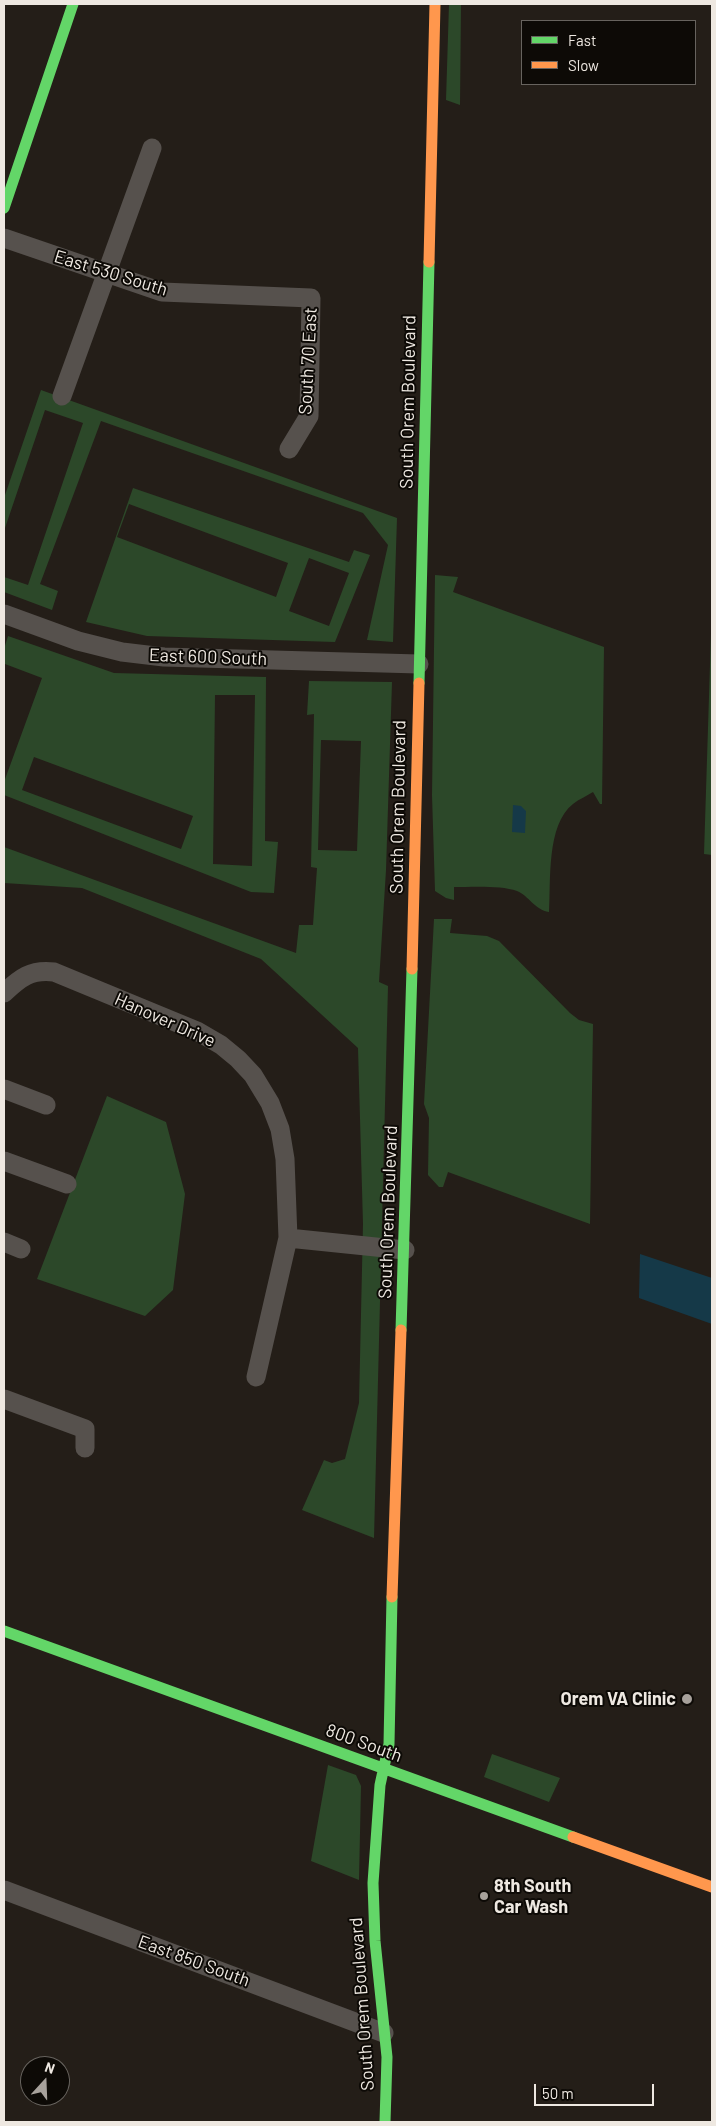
<!DOCTYPE html>
<html>
<head>
<meta charset="utf-8">
<style>
	body { margin:0 }
	#map { position:relative; width:716px; height:2126px; overflow:hidden; background:#241e18; font-family:Barlow,sans-serif }
	canvas { display:block }
	.frame { position:absolute; inset:0; border:5px solid #eee8e1; pointer-events:none }
	.legend { position:absolute; left:521px; top:20px; width:175px; height:65px; box-sizing:border-box; background:#0d0a06; border:1px solid #67635e; margin:0; padding:6px 9px; list-style:none; font-size:15px; color:#eee8e1 }
	.legend li { display:flex; align-items:center; gap:10px; height:25px }
	.legend b { width:25px; border:1px solid #67635e }
	.north { position:absolute; left:20px; top:2056px; width:50px; height:50px; box-sizing:border-box; background:#0d0a06; border:1px solid #67635e; border-radius:50%; rotate:20deg; font-size:14px; font-weight:700; line-height:20px; text-align:center; color:#eee8e1 }
	.north::after { content:''; display:block; margin:auto; width:18px; height:22px; background:#a7a19b; clip-path:polygon(50% 0,100% 100%,50% 72%,0 100%) }
	.scale { position:absolute; left:534px; top:2084px; width:120px; height:22px; box-sizing:border-box; border:2px solid #eee8e1; border-top:0; padding-left:6px; font-size:15px; line-height:18px; white-space:nowrap; color:#eee8e1; -webkit-text-stroke:4px #0d0a06; paint-order:stroke }
</style>
</head>
<body>
<div id="map">
<canvas width="716" height="2126"></canvas>
<div class="frame"></div>
<ul class="legend">
<li><b style="height:6px;background:#63d668"></b>Fast</li>
<li><b style="height:6px;background:#ff974d"></b>Slow</li>
</ul>
<div class="north">N</div>
<div class="scale">50 m</div>
</div>
<script>
const ctx = document.querySelector('canvas').getContext('2d');
ctx.lineJoin = 'round';
function fillPath(path, color) { ctx.fillStyle = color; ctx.fill(path, 'evenodd'); }
function strokePath(path, color, width, dash) { ctx.strokeStyle = color; ctx.lineWidth = width; ctx.lineCap = dash ? 'butt' : 'round'; ctx.setLineDash(dash || []); ctx.stroke(path); }
function write(font, color, halo, rows, align = 'center') {
  ctx.font = font + ' Barlow,sans-serif'; ctx.lineWidth = 4; ctx.setLineDash([]); ctx.textBaseline = 'middle'; ctx.strokeStyle = halo; ctx.fillStyle = color; for (const [text, x, y, turn = 0] of rows) {
    ctx.save(); ctx.translate(x, y); ctx.rotate((+turn || 0) * Math.PI / 180); ctx.textAlign = isNaN(turn) ? turn : align; if (halo) ctx.strokeText(text, 0, 0); ctx.fillText(text, 0, 0); ctx.restore();
  }
}
fillPath(new Path2D(`
	M 449,4 L 461,4 L 460,105 L 446,100 Z
	M 41,390 L 397,518 L 393,642 L 367,640 L 388,545 L 363,513 L 101,421 L 40,584 L 58,591 L 52,610 L 4,592 L 4,577 L 28,585 L 83,423 L 45,410 L 4,531 L 4,498 Z
	M 133,488 L 349,562 L 354,550 L 370,555 L 335,642 L 147,636 L 86,622 ZM 129,504 L 288,563 L 276,597 L 117,537 ZM 309,558 L 349,573 L 329,626 L 289,611 Z
	M 435,575 L 458,577 L 453,592 L 604,647 L 602,804 L 600,804 L 593,792 C 587,796 579,799 573,804 C 546,825 551,882 549,912 C 535,910 529,896 517,891 C 501,885 471,887 454,887 L 454,900 L 446,898 L 435,891 L 432,795 Z
	M 711,633 L 712,634 L 712,855 L 704,854 Z
	M 8,636 L 114,673 L 266,677 L 265,841 L 278,842 L 274,893 L 251,892 L 4,795 L 4,782 L 42,678 L 5,664 L 4,666 L 4,649 ZM 215,695 L 255,695 L 252,866 L 213,864 ZM 34,757 L 193,816 L 181,849 L 22,790 Z
	M 309,681 L 392,682 L 386,870 L 379,982 L 388,986 L 374,1538 L 302,1510 L 324,1460 L 332,1463 L 345,1459 L 359,1403 L 363,1224 L 358,1048 L 261,959 L 82,888 L 4,883 L 4,847 L 296,953 L 299,925 L 313,925 L 317,868 L 311,867 L 314,714 L 307,715 ZM 321,740 L 361,741 L 357,851 L 318,850 Z
	M 434,919 L 452,919 L 450,933 L 487,936 L 499,941 L 570,1013 L 579,1020 L 593,1024 L 590,1224 L 448,1172 L 443,1187 L 439,1187 L 428,1175 L 429,1118 L 424,1104 Z
	M 107,1096 L 166,1122 L 185,1194 L 173,1290 L 145,1316 L 37,1279 Z
	M 492,1754 L 560,1778 L 549,1802 L 484,1777 Z
	M 328,1765 L 356,1775 L 361,1786 L 359,1880 L 311,1861 Z`), '#2c4829');
fillPath(new Path2D(`
	M 513,805 L 521,806 L 526,811 L 525,833 L 512,832 Z
	M 640,1254 L 712,1278 L 712,1324 L 639,1298 Z`), '#153948');
strokePath(new Path2D(`
	M 4,238 L 162,292 L 311,298 L 309,416 L 289,449
	M 62,396 L 152,148
	M 4,614 L 78,641 L 122,652 L 164,657 L 419,664
	M 4,993 C 20,978 31,969 54,972 L 197,1031 L 221,1045 L 238,1059 L 253,1075 L 270,1103 L 280,1129 L 285,1159 L 288,1238 L 256,1377
	M 4,1089 L 46,1105
	M 4,1161 L 67,1184
	M 288,1238 L 405,1250
	M 4,1242 L 21,1249
	M 4,1399 L 85,1429 L 85,1448
	M 4,1890 L 384,2033`), '#56514d', 19);
strokePath(new Path2D(`
	M 4,208 L 73,4
	M 419,683 L 429,262
	M 401,1330 L 412,969
	M 4,1631 L 573,1837
	M 385,2122 L 387,2057 L 375,1941 L 373,1883 L 380,1785 L 389,1744 L 392,1597`), '#63d668', 11);
strokePath(new Path2D(`
	M 429,262 L 435,4
	M 412,969 L 419,683
	M 392,1597 L 401,1330
	M 573,1837 L 712,1887`), '#ff974d', 11);
for (const [x, y, r, color] of [
	[687,1699,6,"#a7a19b"],
	[484,1896,5,"#a7a19b"]
]) { const dot = new Path2D(); dot.arc(x, y, r, 0, 2 * Math.PI); ctx.fillStyle = color; ctx.fill(dot); strokePath(dot, '#0d0a06', 2); }
write('18px', '#eee8e1', '#0d0a06', [
	["East 530 South",111,273,17],
	["South 70 East",308,361,-87],
	["South Orem Boulevard",408,402,-89],
	["East 600 South",208,657,2],
	["South Orem Boulevard",398,807,-89],
	["Hanover Drive",165,1020,24],
	["South Orem Boulevard",388,1212,-88],
	["800 South",364,1743,20],
	["East 850 South",194,1961,20],
	["South Orem Boulevard",362,2004,-94]
]);
write('bold 18px', '#eee8e1', '#0d0a06', [
	["Orem VA Clinic",676,1699],
	["8th South",494,1886,"left"],
	["Car Wash",494,1907,"left"]
], 'right');
</script>
</body>
</html>
